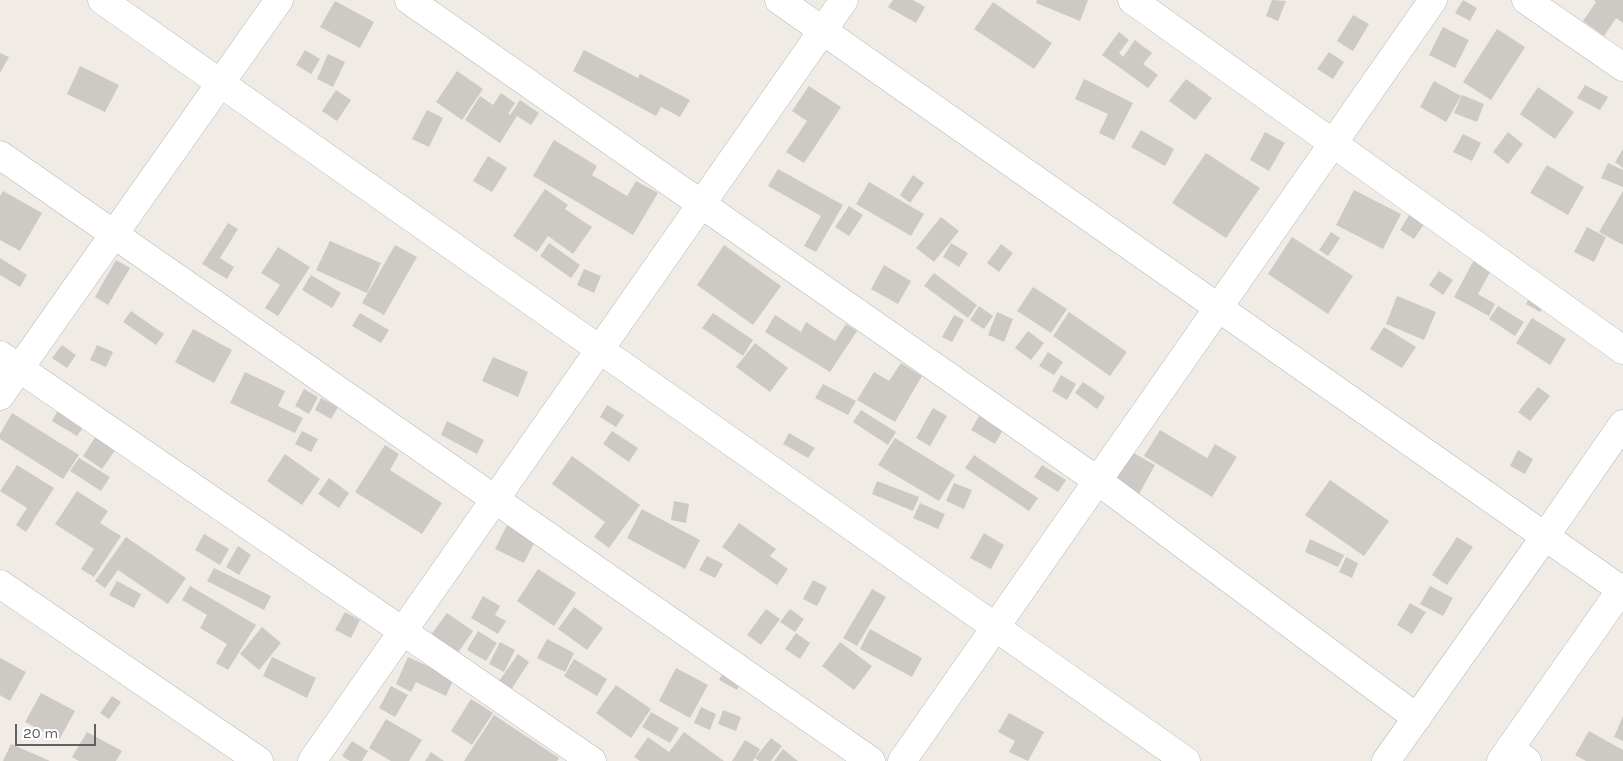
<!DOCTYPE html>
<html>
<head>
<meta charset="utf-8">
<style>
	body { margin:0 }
	#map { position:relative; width:1623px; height:761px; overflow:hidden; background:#f0ece5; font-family:Karla,sans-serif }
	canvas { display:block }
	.scale { position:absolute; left:15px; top:724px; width:81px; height:22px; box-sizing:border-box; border:2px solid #5d6266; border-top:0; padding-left:6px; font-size:15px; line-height:18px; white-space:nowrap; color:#5d6266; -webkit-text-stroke:4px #fff; paint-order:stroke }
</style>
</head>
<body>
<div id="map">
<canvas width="1623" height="761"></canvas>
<div class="scale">20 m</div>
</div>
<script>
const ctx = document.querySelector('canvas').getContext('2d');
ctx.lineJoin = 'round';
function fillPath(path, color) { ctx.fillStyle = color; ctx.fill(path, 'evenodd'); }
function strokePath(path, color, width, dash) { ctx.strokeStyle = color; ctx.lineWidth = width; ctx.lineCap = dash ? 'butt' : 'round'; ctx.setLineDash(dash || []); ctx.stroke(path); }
fillPath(new Path2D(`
	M 893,0 L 913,0 L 925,7 L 916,23 L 888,7 Z
	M 1037,0 L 1088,0 L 1080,21 L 1036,3 Z
	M 1272,0 L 1286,1 L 1278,21 L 1266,16 Z
	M 1463,0 L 1477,8 L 1470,21 L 1455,13 Z
	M 1594,0 L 1623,0 L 1623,23 L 1616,18 L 1604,36 L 1583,21 L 1596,2 Z
	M 335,1 L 374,22 L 360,48 L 320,27 Z
	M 993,2 L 1052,43 L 1034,69 L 974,29 Z
	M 1353,15 L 1369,24 L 1353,51 L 1337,41 Z
	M 1443,27 L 1469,40 L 1455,68 L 1429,55 Z
	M 1497,29 L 1525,47 L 1491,100 L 1463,82 Z
	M 1119,32 L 1129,40 L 1119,53 L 1123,57 L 1135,40 L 1152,53 L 1143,64 L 1158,75 L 1148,88 L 1102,55 Z
	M 305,50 L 320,59 L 311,74 L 296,65 Z
	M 584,50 L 638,78 L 640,74 L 690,100 L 680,117 L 661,107 L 656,116 L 573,71 Z
	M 1329,52 L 1344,62 L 1333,79 L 1317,69 Z
	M 0,53 L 9,57 L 0,73 Z
	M 328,54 L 345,62 L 333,87 L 317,79 Z
	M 80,66 L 119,85 L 105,112 L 67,94 Z
	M 457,71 L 483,89 L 462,120 L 436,102 Z
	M 1084,79 L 1133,103 L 1114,140 L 1099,133 L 1108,114 L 1075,99 Z
	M 1186,79 L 1212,98 L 1195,120 L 1169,101 Z
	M 1434,81 L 1461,96 L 1446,122 L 1420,107 Z
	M 1585,85 L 1608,97 L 1600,110 L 1577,98 Z
	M 809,86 L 841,107 L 804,163 L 786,152 L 807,121 L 792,111 Z
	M 1538,87 L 1574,112 L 1555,139 L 1520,114 Z
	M 336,90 L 351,100 L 337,121 L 322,111 Z
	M 501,93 L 515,103 L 508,114 L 510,115 L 520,100 L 539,113 L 531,125 L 517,116 L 500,143 L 465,120 L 480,96 L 493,105 Z
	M 1462,95 L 1484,104 L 1477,122 L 1454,113 Z
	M 427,110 L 443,118 L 429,147 L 412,139 Z
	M 1141,130 L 1174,149 L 1165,166 L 1131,147 Z
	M 1265,132 L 1285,143 L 1269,171 L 1250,160 Z
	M 1508,132 L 1523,144 L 1508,164 L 1493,152 Z
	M 1463,134 L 1481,143 L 1472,161 L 1453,152 Z
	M 554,140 L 597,166 L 592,175 L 627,196 L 636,181 L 658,193 L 633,235 L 533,176 Z
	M 1623,149 L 1623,168 L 1615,162 Z
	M 1206,153 L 1260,188 L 1226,238 L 1172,203 Z
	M 488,156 L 507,168 L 492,192 L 473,181 Z
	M 1608,163 L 1623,170 L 1623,187 L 1601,178 Z
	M 1547,165 L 1584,187 L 1568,215 L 1530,193 Z
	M 778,169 L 843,205 L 816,252 L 804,246 L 821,216 L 768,186 Z
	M 913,175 L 924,183 L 910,203 L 900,195 Z
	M 869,182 L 924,214 L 911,236 L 856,204 Z
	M 545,189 L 568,205 L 565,209 L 592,227 L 573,254 L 548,236 L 537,252 L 513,236 Z
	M 1354,190 L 1401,214 L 1383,249 L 1336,225 Z
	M 3,191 L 42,213 L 20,251 L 0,240 L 0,196 Z
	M 1623,191 L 1623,245 L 1599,232 Z
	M 849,206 L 863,215 L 849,236 L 835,227 Z
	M 1409,215 L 1424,224 L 1414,239 L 1400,230 Z
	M 941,217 L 959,231 L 934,262 L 916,248 Z
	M 228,223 L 238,229 L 220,258 L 234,267 L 227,279 L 202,264 Z
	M 1587,227 L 1606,237 L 1594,262 L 1574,252 Z
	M 1331,232 L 1340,238 L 1328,256 L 1319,250 Z
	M 1292,237 L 1353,276 L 1328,314 L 1268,274 Z
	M 330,241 L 381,263 L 367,293 L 316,270 Z
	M 549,243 L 580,265 L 571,278 L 540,256 Z
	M 951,243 L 968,253 L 959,267 L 943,257 Z
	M 1001,244 L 1013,253 L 999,272 L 987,263 Z
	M 395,245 L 417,257 L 384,315 L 362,303 Z
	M 724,245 L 781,286 L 753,325 L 697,285 Z
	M 278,247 L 310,267 L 278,316 L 265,308 L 280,285 L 261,273 Z
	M 1481,247 L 1499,256 L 1478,294 L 1495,304 L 1489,316 L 1454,297 Z
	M 0,258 L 27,275 L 20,287 L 0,275 Z
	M 116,260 L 130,268 L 108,305 L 95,297 Z
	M 884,265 L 911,281 L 898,304 L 871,289 Z
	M 584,269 L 601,276 L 594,293 L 577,285 Z
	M 1439,271 L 1453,280 L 1443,295 L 1429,285 Z
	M 934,273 L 977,305 L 968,318 L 924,286 Z
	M 311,275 L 341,293 L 332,308 L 302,290 Z
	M 1535,286 L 1550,293 L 1540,312 L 1526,304 Z
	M 1033,287 L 1067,309 L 1051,333 L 1017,311 Z
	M 1397,296 L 1436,312 L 1424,340 L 1386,324 Z
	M 979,306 L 993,316 L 984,329 L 970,320 Z
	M 1498,306 L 1524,322 L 1515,336 L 1489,319 Z
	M 131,311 L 164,334 L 156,345 L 123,322 Z
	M 997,312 L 1013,319 L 1004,342 L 988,335 Z
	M 1069,312 L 1127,352 L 1110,376 L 1053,336 Z
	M 360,313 L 389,330 L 381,343 L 352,326 Z
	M 713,313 L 753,340 L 743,356 L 702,328 Z
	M 775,315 L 801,332 L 806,322 L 835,341 L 846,324 L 857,331 L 830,372 L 765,332 Z
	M 954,315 L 964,320 L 952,342 L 942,337 Z
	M 1532,318 L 1566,339 L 1550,365 L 1516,343 Z
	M 1384,327 L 1416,347 L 1402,368 L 1370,349 Z
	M 193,329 L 232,350 L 214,383 L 175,362 Z
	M 1028,331 L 1044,343 L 1031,360 L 1015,348 Z
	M 755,343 L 788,368 L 770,392 L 736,367 Z
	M 62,345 L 76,355 L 67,368 L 52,358 Z
	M 97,345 L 113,352 L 106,367 L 90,360 Z
	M 1048,352 L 1063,362 L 1054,375 L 1039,366 Z
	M 493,357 L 528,372 L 518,397 L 482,381 Z
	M 901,363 L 922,376 L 895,422 L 857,400 L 874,372 L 889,381 Z
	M 245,372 L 285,391 L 278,406 L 303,418 L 295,433 L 230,403 Z
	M 1061,375 L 1076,384 L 1067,400 L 1052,391 Z
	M 1083,382 L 1105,397 L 1097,409 L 1075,393 Z
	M 823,384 L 856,401 L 848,415 L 815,398 Z
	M 1538,387 L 1550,396 L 1530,421 L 1518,412 Z
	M 304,389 L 318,397 L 309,414 L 295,406 Z
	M 321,398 L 338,407 L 331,419 L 315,410 Z
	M 607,405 L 624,415 L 616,427 L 600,417 Z
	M 933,408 L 947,416 L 930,446 L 916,438 Z
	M 58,410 L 84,426 L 77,436 L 52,421 Z
	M 861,410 L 896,432 L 888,445 L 853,422 Z
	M 12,413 L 79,455 L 63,479 L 0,439 L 0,434 Z
	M 979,416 L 1003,430 L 995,444 L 971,430 Z
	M 447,421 L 484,440 L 477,454 L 441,435 Z
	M 1160,430 L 1207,458 L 1215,444 L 1237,457 L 1212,497 L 1144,456 Z
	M 302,431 L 318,439 L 311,452 L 295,444 Z
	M 612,431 L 638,448 L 629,462 L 603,444 Z
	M 789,433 L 815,448 L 808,458 L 783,444 Z
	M 96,436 L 116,449 L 102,469 L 83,456 Z
	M 895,438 L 955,475 L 939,501 L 878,465 Z
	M 385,445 L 399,454 L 390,470 L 442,503 L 422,534 L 355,492 Z
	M 1128,450 L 1155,465 L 1139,494 L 1112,479 Z
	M 1518,450 L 1533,459 L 1525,474 L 1510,466 Z
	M 285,454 L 320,479 L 302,505 L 267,481 Z
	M 974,455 L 1038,498 L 1029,511 L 965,468 Z
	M 572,456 L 640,505 L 609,548 L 594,537 L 605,522 L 552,484 Z
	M 79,458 L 110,477 L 101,491 L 70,471 Z
	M 17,465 L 54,488 L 26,532 L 16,525 L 27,508 L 0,491 Z
	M 1042,465 L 1066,480 L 1058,492 L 1034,477 Z
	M 329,478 L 349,493 L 339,508 L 318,494 Z
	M 1330,480 L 1389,521 L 1364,556 L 1305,515 Z
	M 877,481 L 919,497 L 913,511 L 872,494 Z
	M 954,483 L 972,490 L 964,509 L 946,501 Z
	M 77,491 L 108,511 L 100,523 L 121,536 L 94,577 L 81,569 L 94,549 L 55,524 Z
	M 674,501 L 689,504 L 686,523 L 671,520 Z
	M 920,503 L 945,514 L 938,529 L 913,518 Z
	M 642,509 L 700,540 L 685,569 L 627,538 Z
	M 508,523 L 537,537 L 524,563 L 495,549 Z
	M 739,523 L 776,549 L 770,556 L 788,569 L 777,585 L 722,547 Z
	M 984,533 L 1004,545 L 991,569 L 970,558 Z
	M 204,534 L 229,549 L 220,565 L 195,550 Z
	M 126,537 L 186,578 L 168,604 L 118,570 L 105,588 L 95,581 Z
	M 1457,537 L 1473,547 L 1447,585 L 1432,575 Z
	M 1310,539 L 1344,555 L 1338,567 L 1305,552 Z
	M 238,546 L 251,555 L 239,575 L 226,567 Z
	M 707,556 L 723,564 L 715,578 L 699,570 Z
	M 1346,557 L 1358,563 L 1352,578 L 1339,572 Z
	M 214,568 L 271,596 L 264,610 L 207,581 Z
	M 538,569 L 576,593 L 554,626 L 517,601 Z
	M 813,580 L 827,587 L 817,606 L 803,599 Z
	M 117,581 L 141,594 L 134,608 L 109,595 Z
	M 190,586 L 256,625 L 228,670 L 216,663 L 227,644 L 200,628 L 207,615 L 182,600 Z
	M 1430,586 L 1453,598 L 1443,616 L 1420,604 Z
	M 872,589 L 886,597 L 857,646 L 843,638 Z
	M 483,596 L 500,606 L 495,615 L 506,621 L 498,634 L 471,618 Z
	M 1410,603 L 1426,612 L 1412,634 L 1397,625 Z
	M 574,607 L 603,628 L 587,650 L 558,629 Z
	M 766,609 L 780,619 L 761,645 L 747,635 Z
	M 790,609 L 804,619 L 795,632 L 780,622 Z
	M 345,612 L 360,620 L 351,638 L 335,630 Z
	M 447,613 L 473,631 L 457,654 L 430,636 Z
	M 262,627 L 281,643 L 259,670 L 240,654 Z
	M 870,629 L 922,658 L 912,677 L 860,649 Z
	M 478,631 L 497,643 L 486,661 L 467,650 Z
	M 796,633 L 810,643 L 800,659 L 785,649 Z
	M 547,639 L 574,653 L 565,672 L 537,658 Z
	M 500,642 L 515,650 L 504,672 L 489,664 Z
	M 840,642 L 872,666 L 854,690 L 822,666 Z
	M 518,654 L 529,662 L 511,690 L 499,681 Z
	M 272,657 L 316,678 L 307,698 L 263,676 Z
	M 408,657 L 454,678 L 446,696 L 416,682 L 411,692 L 396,684 Z
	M 0,658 L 26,672 L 10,701 L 0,695 Z
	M 574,659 L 607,679 L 597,696 L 564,676 Z
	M 676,668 L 708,685 L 690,718 L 659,701 Z
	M 724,671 L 741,682 L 737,690 L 719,680 Z
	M 616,685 L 651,709 L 631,738 L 596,713 Z
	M 391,686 L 408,695 L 395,717 L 379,708 Z
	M 41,693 L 75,711 L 59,740 L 25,722 Z
	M 112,696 L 121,702 L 109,719 L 100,713 Z
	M 471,699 L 493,713 L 472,745 L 451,731 Z
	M 701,707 L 716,714 L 710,730 L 694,723 Z
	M 723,710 L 741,717 L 736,731 L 718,724 Z
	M 651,712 L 679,728 L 670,743 L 642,727 Z
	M 1009,713 L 1044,732 L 1028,761 L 1009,752 L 1015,741 L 998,732 Z
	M 494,715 L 559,758 L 557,761 L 464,761 Z
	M 1623,716 L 1623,741 L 1614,737 Z
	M 386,719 L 422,740 L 409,761 L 391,761 L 369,748 Z
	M 1589,731 L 1623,750 L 1623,761 L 1586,761 L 1575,755 Z
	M 87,732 L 122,751 L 116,761 L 79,761 L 72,757 Z
	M 684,732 L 724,761 L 640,761 L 634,757 L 648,737 L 669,752 Z
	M 771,738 L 782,746 L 771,761 L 759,761 L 755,758 Z
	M 745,740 L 760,749 L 753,761 L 732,761 Z
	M 352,741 L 368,751 L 362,761 L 350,761 L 342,756 Z
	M 11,744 L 50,761 L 3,761 Z
	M 783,749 L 798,761 L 774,761 Z
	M 431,752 L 444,761 L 425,761 Z`), '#cdc9c4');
const street = new Path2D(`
	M 102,0 L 1186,761
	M 409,0 L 1098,481 L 1417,718
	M 1132,0 L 1623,350
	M 1526,0 L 1623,67
	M 0,155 L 871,761
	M 0,355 L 592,761
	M 0,396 L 279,0
	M 1546,535 L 1623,424
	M 0,584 L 259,761
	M 1510,748 L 1527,761
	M 312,761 L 844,0
	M 902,761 L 1433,0`);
const secondary = new Path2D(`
	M 779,0 L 1623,591
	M 1386,761 L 1546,535
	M 1501,761 L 1623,587`);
strokePath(street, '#b6b9bc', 29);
strokePath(secondary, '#b4b9bd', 29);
strokePath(street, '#fff', 28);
strokePath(secondary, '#fff', 28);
</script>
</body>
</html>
